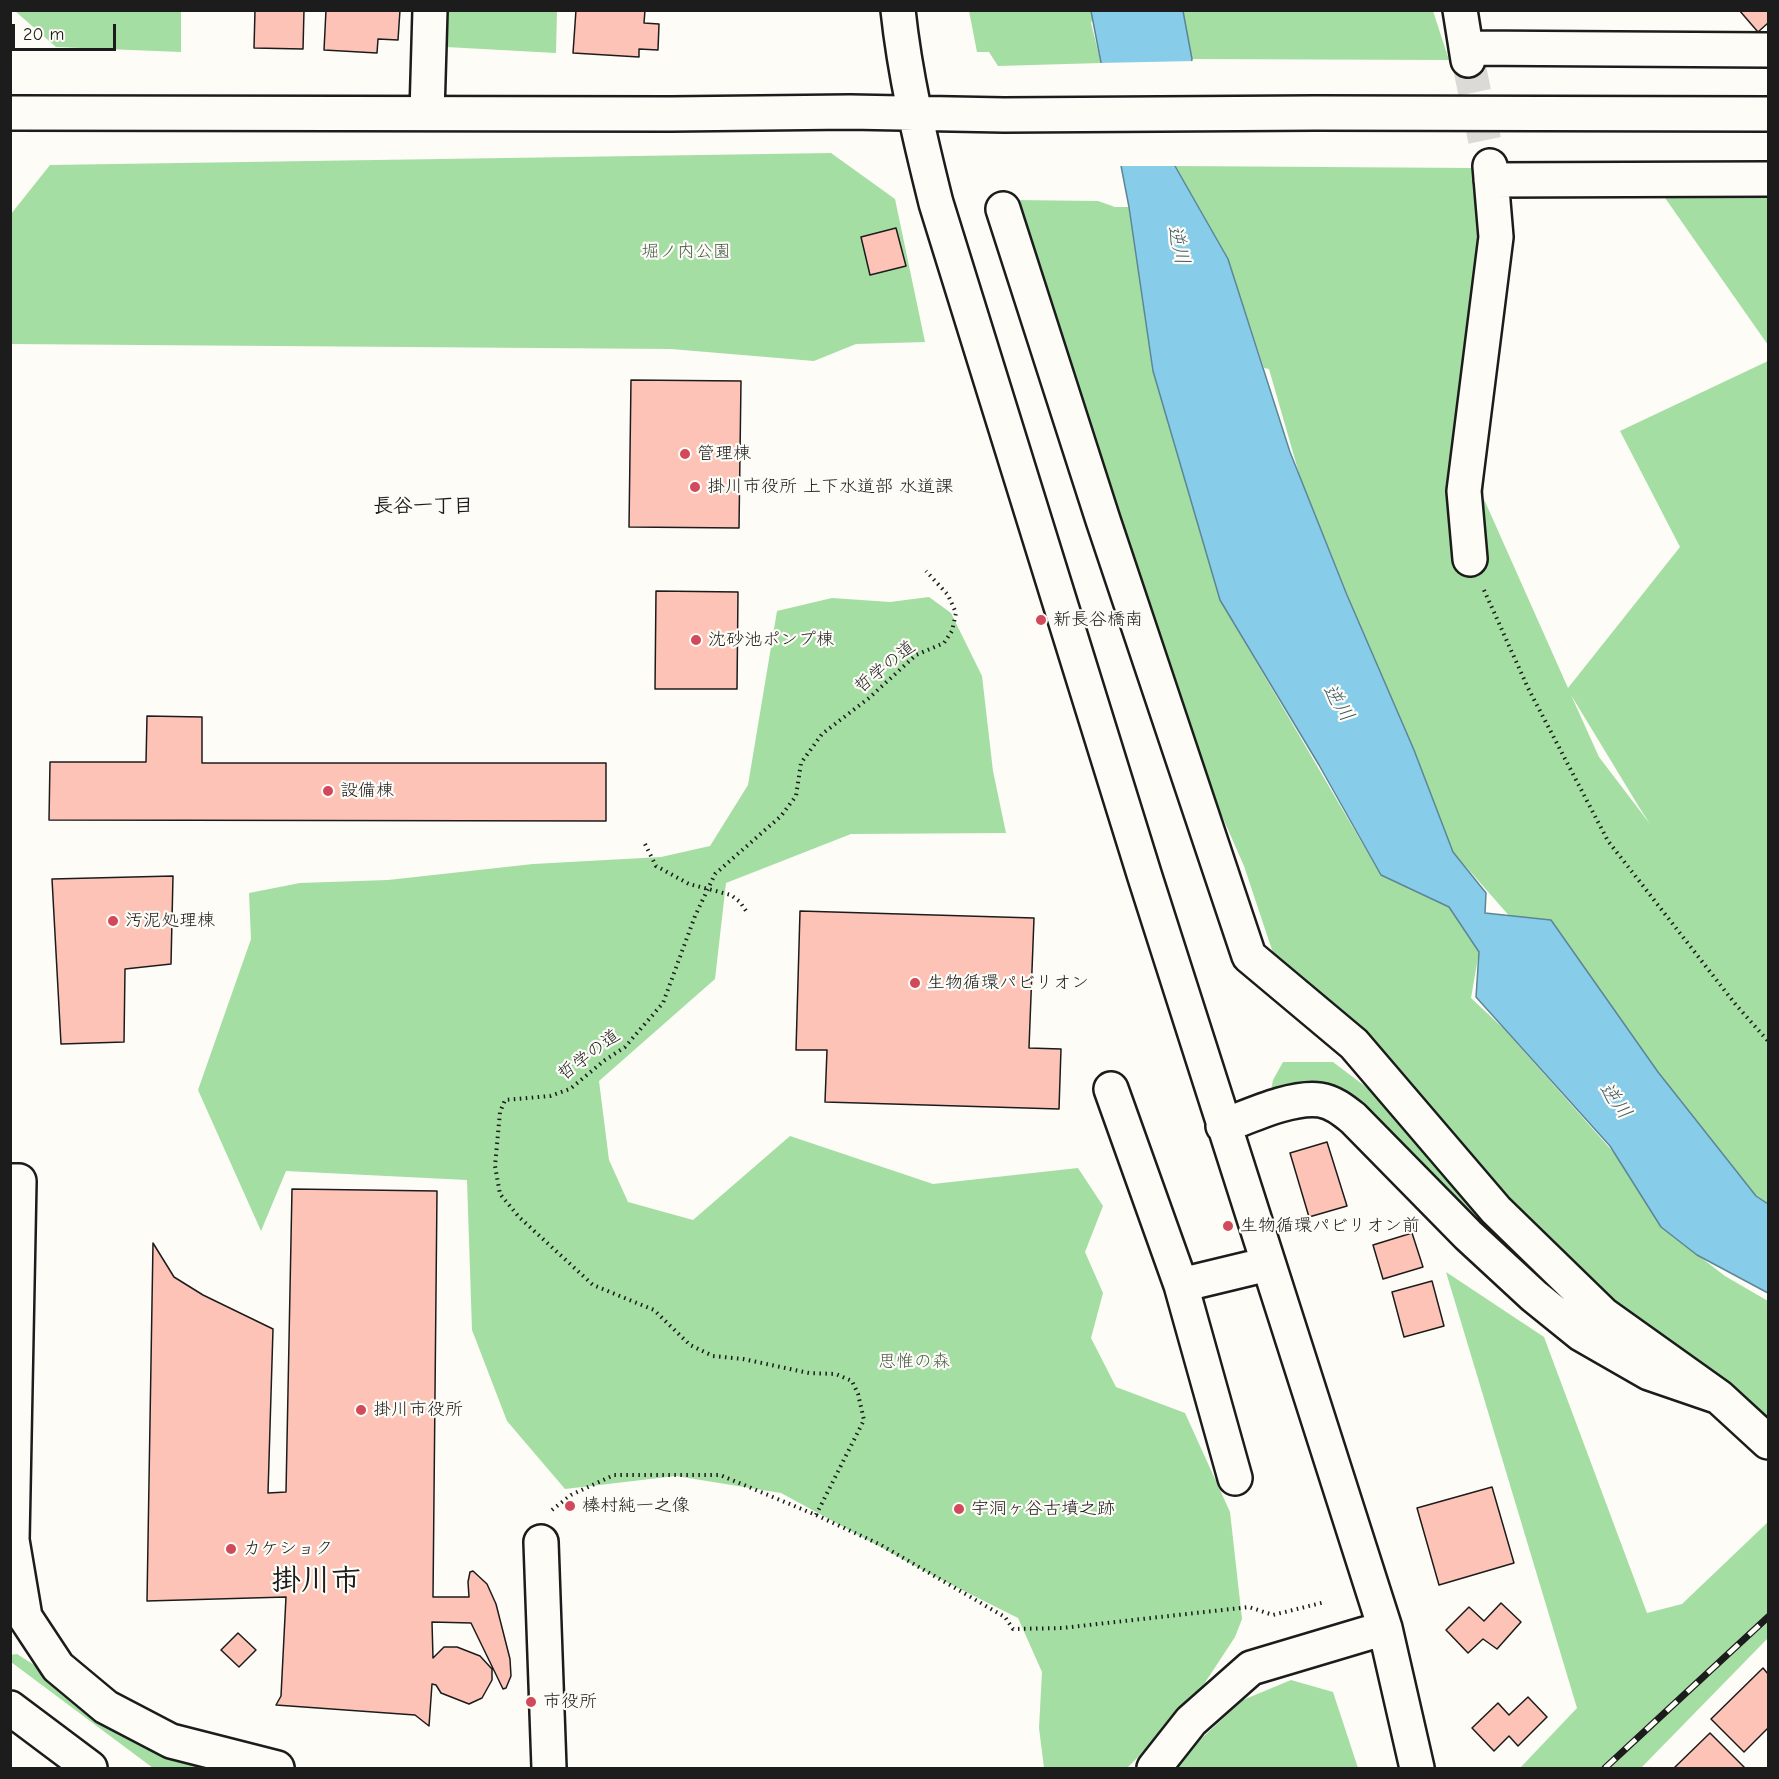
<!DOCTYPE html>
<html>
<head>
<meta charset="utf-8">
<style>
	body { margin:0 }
	#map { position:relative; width:1779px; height:1779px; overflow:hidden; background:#fdfcf7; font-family:"Comic Neue",sans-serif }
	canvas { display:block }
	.frame { position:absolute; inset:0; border:12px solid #1c1c1c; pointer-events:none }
	.scale { position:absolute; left:12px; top:24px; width:104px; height:27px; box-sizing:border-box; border:3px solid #1c1c1c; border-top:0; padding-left:8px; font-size:18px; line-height:21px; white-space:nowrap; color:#1c1c1c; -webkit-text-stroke:4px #fdfcf7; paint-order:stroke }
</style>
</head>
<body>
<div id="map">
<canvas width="1779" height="1779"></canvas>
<div class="frame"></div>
<div class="scale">20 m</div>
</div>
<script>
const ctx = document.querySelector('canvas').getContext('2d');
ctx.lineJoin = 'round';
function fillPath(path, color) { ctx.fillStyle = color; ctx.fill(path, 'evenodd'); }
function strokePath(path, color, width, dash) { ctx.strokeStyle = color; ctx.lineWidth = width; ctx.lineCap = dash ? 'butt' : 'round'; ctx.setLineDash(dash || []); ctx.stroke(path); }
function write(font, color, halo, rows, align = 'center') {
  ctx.font = font + ' "Comic Neue","Klee One",sans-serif'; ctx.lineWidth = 4.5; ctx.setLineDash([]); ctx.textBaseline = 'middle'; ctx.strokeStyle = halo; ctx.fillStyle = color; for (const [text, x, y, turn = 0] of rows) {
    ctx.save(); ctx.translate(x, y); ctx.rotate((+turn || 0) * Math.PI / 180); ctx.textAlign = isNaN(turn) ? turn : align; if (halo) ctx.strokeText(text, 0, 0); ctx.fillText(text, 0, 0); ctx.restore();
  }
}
fillPath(new Path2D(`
	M 15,11 L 181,11 L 181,52 L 56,47 Z
	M 446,11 L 557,11 L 556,53 L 446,47 Z
	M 969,11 L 1092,11 L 1093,18 L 1091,23 L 1101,63 L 998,66 L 989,52 L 977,52 Z
	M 1182,11 L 1433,11 L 1449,60 L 1192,59 Z
	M 831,153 L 895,199 L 925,342 L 856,344 L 814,361 L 671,349 L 11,344 L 11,214 L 50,165 Z
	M 1175,166 L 1473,168 L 1500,292 L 1483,497 L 1568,688 L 1680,547 L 1620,431 L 1768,361 L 1768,1205 L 1756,1196 L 1453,852 L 1414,750 L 1355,613 L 1300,477 L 1269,369 L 1264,368 L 1228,259 ZM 1571,695 L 1639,807 L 1650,824 L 1599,757 Z
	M 1663,195 L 1768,196 L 1768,345 Z
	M 1014,200 L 1098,201 L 1115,207 L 1129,207 L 1153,371 L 1220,600 L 1379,872 L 1449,907 L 1479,952 L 1471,998 L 1503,1028 L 1615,1154 L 1661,1227 L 1725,1276 L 1768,1301 L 1768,1423 L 1563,1263 L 1283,973 L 1272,950 L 1244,866 L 1146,643 Z
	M 929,597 L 951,613 L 982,676 L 993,771 L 1006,833 L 851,834 L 726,883 L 715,979 L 599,1081 L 609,1160 L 628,1202 L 693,1220 L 790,1136 L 933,1184 L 1078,1168 L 1103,1206 L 1085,1252 L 1103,1293 L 1091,1338 L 1116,1387 L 1185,1413 L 1230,1512 L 1242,1619 L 1235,1637 L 1189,1707 L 1127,1768 L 1044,1768 L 1039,1728 L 1042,1672 L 1018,1618 L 932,1575 L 781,1493 L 676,1476 L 565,1489 L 507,1421 L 472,1330 L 467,1180 L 286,1171 L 261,1231 L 198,1090 L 251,939 L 249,893 L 300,883 L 388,880 L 533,864 L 661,857 L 710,846 L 748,785 L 777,611 L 832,598 L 890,602 Z
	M 1283,1062 L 1333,1062 L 1378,1096 L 1508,1254 L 1377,1125 L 1270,1096 L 1273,1080 Z
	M 1446,1272 L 1544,1337 L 1647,1613 L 1682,1604 L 1768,1522 L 1768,1638 L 1641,1768 L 1520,1768 L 1577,1708 Z
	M 17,1654 L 163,1747 L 246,1768 L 153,1768 L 11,1662 L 10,1655 Z
	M 1291,1680 L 1333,1692 L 1358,1768 L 1171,1768 L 1178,1760 L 1243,1700 Z`), '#a4dea3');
const water = new Path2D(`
	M 1091,11 L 1183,11 L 1192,59 L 1175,166 L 1228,259 L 1290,452 L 1347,595 L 1414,750 L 1453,852 L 1486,893 L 1485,913 L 1551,920 L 1658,1072 L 1756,1196 L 1768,1204 L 1768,1293 L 1697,1255 L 1661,1227 L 1610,1146 L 1476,997 L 1479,952 L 1449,907 L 1381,875 L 1319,765 L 1220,600 L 1153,371 L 1129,207 Z`);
fillPath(water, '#87cce8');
strokePath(water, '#5c8696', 1.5);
fillPath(new Path2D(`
	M 1195,61 L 1179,166 L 1118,166 L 1098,63 Z`), '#fdfcf7');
const building = new Path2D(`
	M 255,10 L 304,10 L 303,49 L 254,48 Z
	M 326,10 L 400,10 L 398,40 L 378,39 L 377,53 L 324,50 Z
	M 576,10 L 645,10 L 644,23 L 659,24 L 658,50 L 639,49 L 639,57 L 573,53 Z
	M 1739,10 L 1768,10 L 1768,23 L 1758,32 Z
	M 896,228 L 906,266 L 870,275 L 861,237 Z
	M 631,380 L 741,381 L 739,528 L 629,527 Z
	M 656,591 L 738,592 L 737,689 L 655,689 Z
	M 147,716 L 202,717 L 202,763 L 606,763 L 606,821 L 49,820 L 50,762 L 146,762 Z
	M 173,876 L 171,964 L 125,969 L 124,1042 L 61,1044 L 52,879 Z
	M 800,911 L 1034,918 L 1029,1048 L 1061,1049 L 1059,1109 L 825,1102 L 827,1050 L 796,1050 Z
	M 1327,1142 L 1347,1206 L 1309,1217 L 1290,1153 Z
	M 292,1189 L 437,1191 L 433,1597 L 469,1597 L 468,1582 L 470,1572 L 473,1571 L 487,1584 L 496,1604 L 510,1659 L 511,1676 L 506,1688 L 503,1689 L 471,1623 L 432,1622 L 433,1658 L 444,1647 L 457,1647 L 480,1656 L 492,1669 L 492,1680 L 482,1698 L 469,1704 L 441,1693 L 436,1685 L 432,1684 L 429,1726 L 415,1715 L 276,1705 L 281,1696 L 286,1597 L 147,1601 L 153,1243 L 174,1277 L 203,1295 L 273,1329 L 268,1493 L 286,1492 Z
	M 1412,1233 L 1423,1267 L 1383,1279 L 1373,1245 Z
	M 1432,1281 L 1444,1326 L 1404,1337 L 1392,1292 Z
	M 1492,1487 L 1514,1563 L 1439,1585 L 1417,1508 Z
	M 1501,1603 L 1521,1622 L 1497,1649 L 1483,1639 L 1468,1653 L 1446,1630 L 1469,1607 L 1484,1621 Z
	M 238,1633 L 256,1650 L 239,1667 L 221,1650 Z
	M 1763,1668 L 1768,1674 L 1768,1728 L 1744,1752 L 1711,1719 Z
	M 1528,1697 L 1547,1717 L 1518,1746 L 1509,1736 L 1494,1751 L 1472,1728 L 1498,1703 L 1509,1715 Z
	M 1710,1733 L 1745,1768 L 1674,1768 Z`);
fillPath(building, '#fec3b7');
strokePath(building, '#1c1c1c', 1.5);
strokePath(new Path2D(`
	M 1468,60 L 1490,166`), '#dbdad6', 33, [33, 16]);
const minor = new Path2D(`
	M 898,10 C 905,76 920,139 936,203 L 1145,877 L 1385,1628 L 1417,1768
	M 1460,10 L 1468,60
	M 1466,48 L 1768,50
	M 10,113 L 671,114 L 850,112 L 1004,115 L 1315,113 L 1768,114
	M 427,113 L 430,10
	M 1491,180 L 1768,179
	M 1003,209 L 1103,520 L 1249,956 L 1354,1044 L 1496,1210 L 1604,1315 L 1719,1397
	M 1470,559 L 1464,491 L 1496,237 L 1490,166
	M 1111,1089 L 1181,1285 L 1235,1478
	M 1223,1126 C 1250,1116 1292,1096 1320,1100 C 1333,1102 1343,1110 1353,1118 L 1468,1235 L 1534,1296 L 1581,1334 L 1649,1373 L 1719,1397 L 1768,1442
	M 10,1181 L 19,1181 L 12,1540 L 25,1617 L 58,1667 L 106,1707 L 171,1741 L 277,1768
	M 1181,1285 L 1268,1264
	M 541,1542 L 549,1768
	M 10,1708 L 90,1768
	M 1154,1768 L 1191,1721 L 1251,1668 L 1385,1628`);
strokePath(minor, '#1c1c1c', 38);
strokePath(new Path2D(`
	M 954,10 L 954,14
	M 1484,590 L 1528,688 L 1608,841 L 1736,1005 L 1768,1041
	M 645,844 L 656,866 L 689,884 L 731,895 L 740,902 L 748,914
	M 552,1510 L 571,1495 L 614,1475 L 720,1475 L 816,1515 L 881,1545 L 1005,1617 L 1013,1629 L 1062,1628 L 1249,1607 L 1273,1615 L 1325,1602
	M 816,1515 L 864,1420 L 858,1394 L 852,1381 L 836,1374 L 809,1373 L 743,1359 L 713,1356 L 690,1345 L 654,1310 L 593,1285 L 519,1217 L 500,1194 L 495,1166 L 500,1112 L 505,1100 L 550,1096 L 570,1089 L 605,1060 L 625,1047 L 663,1003 L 695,916 L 715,874 L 781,816 L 796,796 L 801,763 L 822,734 L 869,698 L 916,655 L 944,643 L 952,631 L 956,613 L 948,595 L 926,571`), '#1c1c1c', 4, [1.5, 4.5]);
strokePath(minor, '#fdfcf7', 33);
const rail = new Path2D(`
	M 1605,1768 L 1768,1617`);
strokePath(rail, '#1c1c1c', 7);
strokePath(rail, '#fdfcf7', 4.5, [14]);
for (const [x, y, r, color] of [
	[685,454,6,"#d1495b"],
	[695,487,6,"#d1495b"],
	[1041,620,6,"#d1495b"],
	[696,640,6,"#d1495b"],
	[328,791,6,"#d1495b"],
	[113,921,6,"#d1495b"],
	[915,983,6,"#d1495b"],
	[1228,1226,6,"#d1495b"],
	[361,1410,6,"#d1495b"],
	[570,1506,6,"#d1495b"],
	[959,1509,6,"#d1495b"],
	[231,1549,6,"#d1495b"],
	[531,1702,6,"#d1495b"]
]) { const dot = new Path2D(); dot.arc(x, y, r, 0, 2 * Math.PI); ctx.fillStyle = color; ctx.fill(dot); strokePath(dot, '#fdfcf7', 2); }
write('18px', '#4c604b', '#fdfcf7', [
	["堀ノ内公園",686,252],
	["思惟の森",914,1362]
]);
write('18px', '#1c1c1c', '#fdfcf7', [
	["管理棟",697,454],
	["掛川市役所 上下水道部 水道課",707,487],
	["新長谷橋南",1053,620],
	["沈砂池ポンプ棟",708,640],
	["設備棟",340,791],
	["汚泥処理棟",125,921],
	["生物循環パビリオン",927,983],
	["生物循環パビリオン前",1240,1226],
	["掛川市役所",373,1410],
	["榛村純一之像",582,1506],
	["宇洞ヶ谷古墳之跡",971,1509],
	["カケショク",243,1549],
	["市役所",543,1702]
], 'left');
write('18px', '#1c1c1c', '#fdfcf7', [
	["哲学の道",885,667,-39],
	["哲学の道",589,1055,-37]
]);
write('italic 20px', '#415a63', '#fdfcf7', [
	["逆川",1178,245,77],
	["逆川",1338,703,58],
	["逆川",1615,1101,54]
]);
write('bold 20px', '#1c1c1c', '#fdfcf7', [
	["長谷一丁目",423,506]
]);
write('bold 30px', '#1c1c1c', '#fdfcf7', [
	["掛川市",316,1582]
]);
</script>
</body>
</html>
